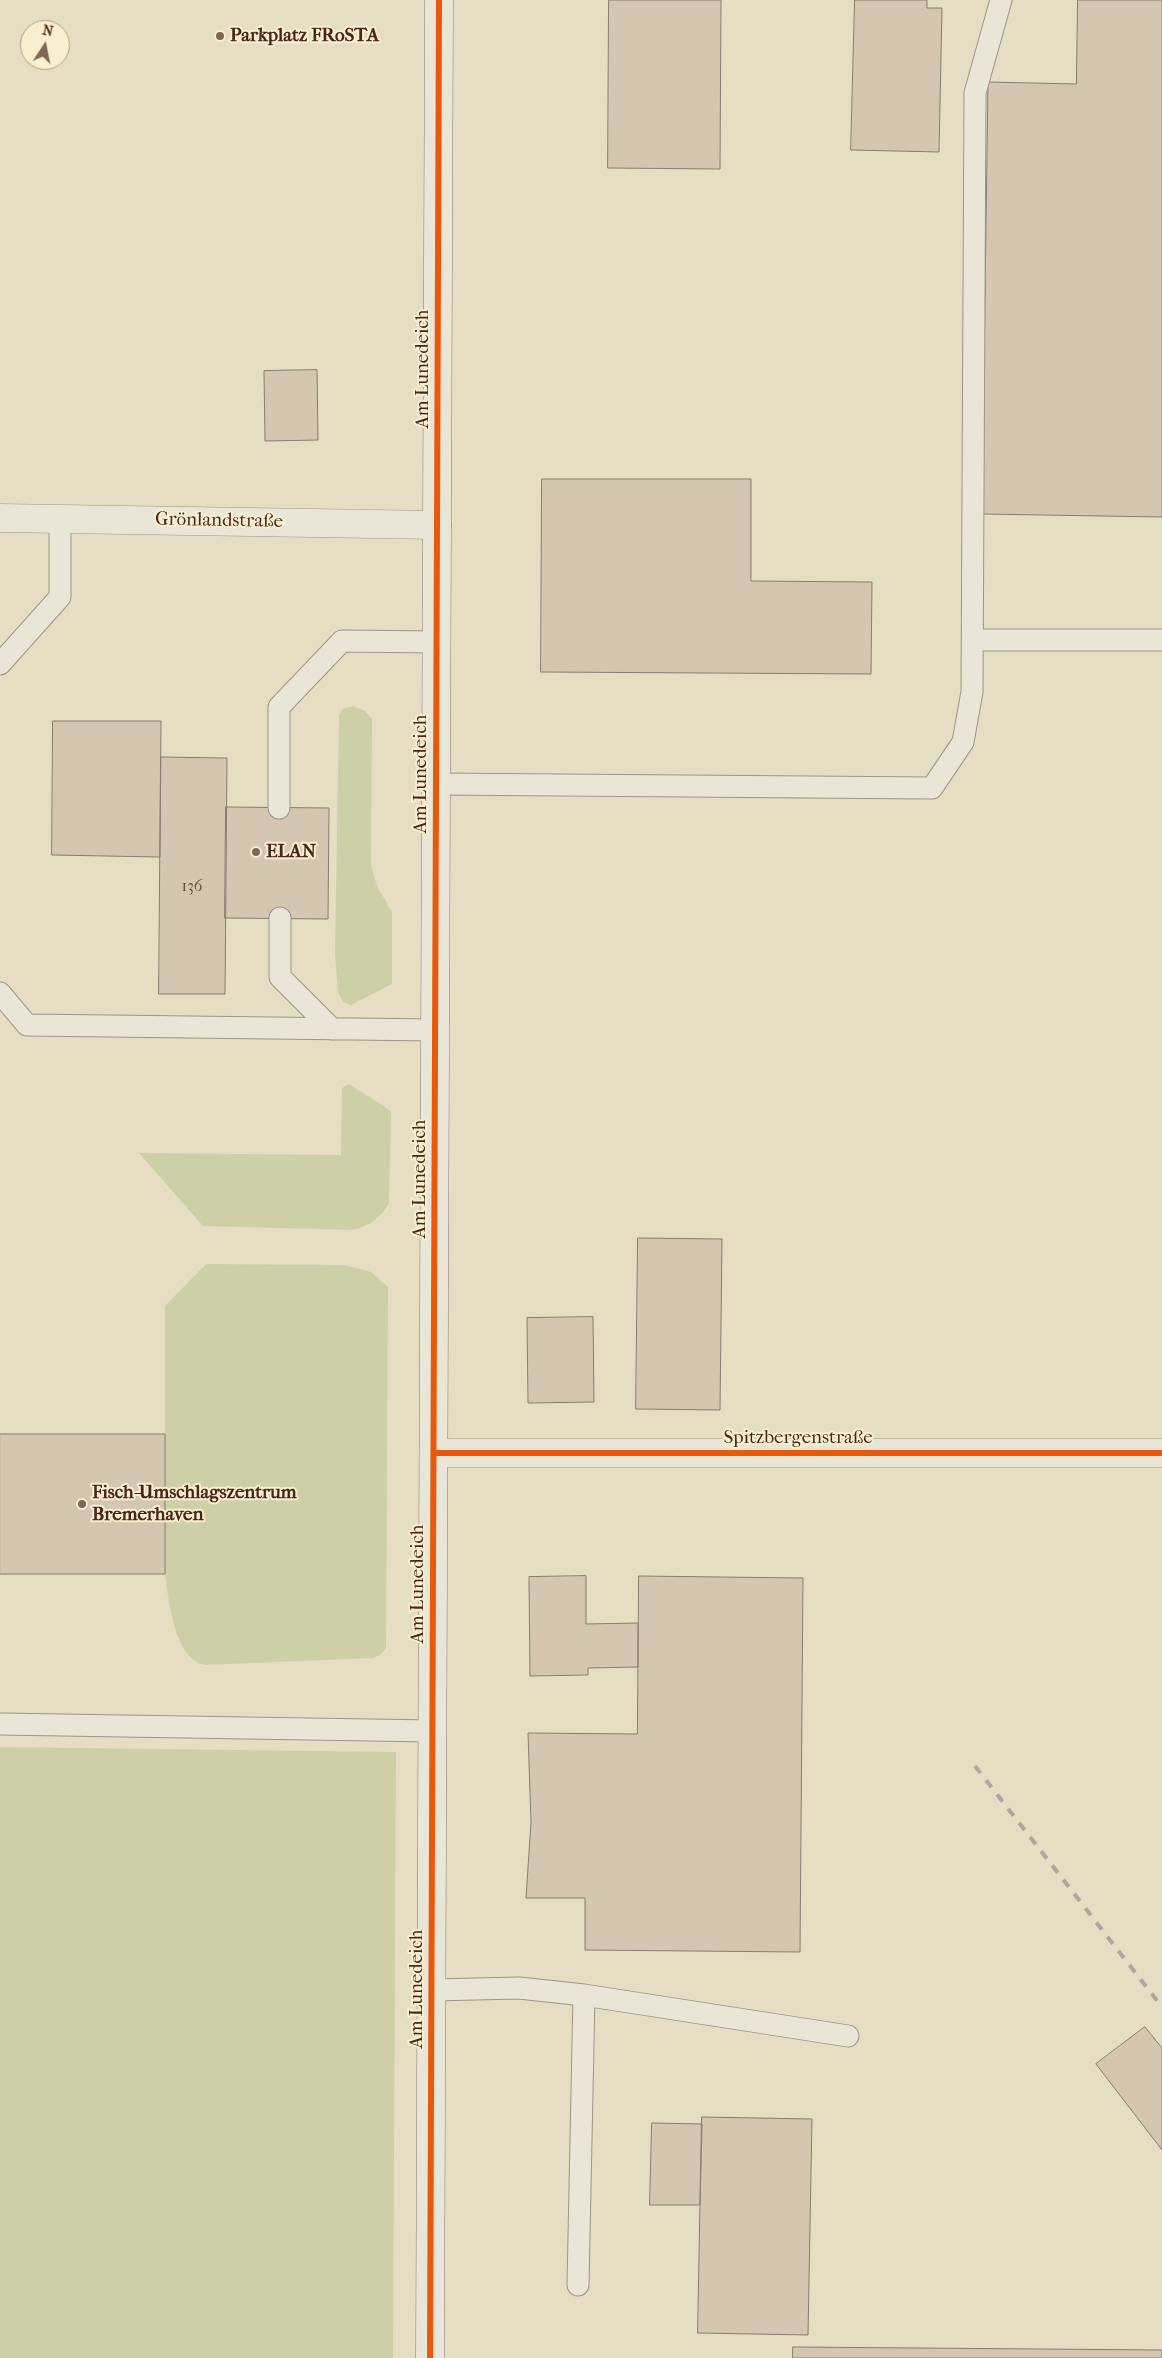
<!DOCTYPE html>
<html>
<head>
<meta charset="utf-8">
<style>
	body { margin:0 }
	#map { position:relative; width:1162px; height:2358px; overflow:hidden; background:#e5dec3; font-family:"IM FELL French Canon",serif }
	canvas { display:block }
	.north { position:absolute; left:20px; top:20px; width:50px; height:50px; box-sizing:border-box; background:#f7efcf; border:1px solid #b29f87; border-radius:50%; rotate:11deg; font-size:14px; font-weight:700; line-height:20px; text-align:center; color:#4a261a }
	.north::after { content:''; display:block; margin:auto; width:18px; height:22px; background:#806655; clip-path:polygon(50% 0,100% 100%,50% 72%,0 100%) }
</style>
</head>
<body>
<div id="map">
<canvas width="1162" height="2358"></canvas>
<div class="north">N</div>
</div>
<script>
const ctx = document.querySelector('canvas').getContext('2d');
ctx.lineJoin = 'round';
function fillPath(path, color) { ctx.fillStyle = color; ctx.fill(path, 'evenodd'); }
function strokePath(path, color, width, dash) { ctx.strokeStyle = color; ctx.lineWidth = width; ctx.lineCap = dash ? 'butt' : 'round'; ctx.setLineDash(dash || []); ctx.stroke(path); }
function write(font, color, halo, rows, align = 'center') {
  ctx.font = font + ' "IM FELL French Canon",serif'; ctx.lineWidth = 4; ctx.setLineDash([]); ctx.textBaseline = 'middle'; ctx.strokeStyle = halo; ctx.fillStyle = color; for (const [text, x, y, turn = 0] of rows) {
    ctx.save(); ctx.translate(x, y); ctx.rotate((+turn || 0) * Math.PI / 180); ctx.textAlign = isNaN(turn) ? turn : align; if (halo) ctx.strokeText(text, 0, 0); ctx.fillText(text, 0, 0); ctx.restore();
  }
}
fillPath(new Path2D(`
	M 353,706 L 365,711 L 372,719 L 371,865 L 377,886 L 392,912 L 392,984 L 351,1005 L 343,1002 L 338,992 L 335,954 L 339,715 L 343,709 Z
	M 349,1084 L 391,1111 L 389,1203 C 381,1218 369,1226 353,1230 L 203,1226 L 139,1153 L 341,1155 L 342,1088 Z
	M 206,1264 L 345,1265 L 371,1272 L 388,1287 L 386,1648 L 380,1655 L 373,1658 L 205,1665 C 174,1659 169,1601 165,1574 L 165,1306 Z
	M 0,1747 L 396,1752 L 393,2358 L 0,2358 Z`), '#cdd0a6');
const building = new Path2D(`
	M 609,0 L 721,0 L 720,169 L 608,168 Z
	M 855,0 L 927,0 L 927,8 L 942,8 L 939,152 L 851,150 Z
	M 1078,0 L 1162,0 L 1162,517 L 982,514 L 988,82 L 1076,84 Z
	M 317,370 L 318,440 L 265,441 L 264,371 Z
	M 542,479 L 751,479 L 751,581 L 872,582 L 871,674 L 541,672 Z
	M 53,721 L 161,721 L 160,857 L 52,855 Z
	M 161,757 L 227,758 L 225,994 L 159,994 Z
	M 226,807 L 329,808 L 328,919 L 225,918 Z
	M 638,1238 L 722,1239 L 720,1410 L 636,1409 Z
	M 593,1317 L 594,1402 L 528,1403 L 527,1318 Z
	M 0,1434 L 165,1434 L 165,1574 L 0,1574 Z
	M 586,1576 L 586,1624 L 638,1623 L 638,1667 L 588,1668 L 588,1675 L 530,1676 L 529,1577 Z
	M 639,1576 L 803,1578 L 800,1952 L 585,1950 L 585,1898 L 526,1898 L 531,1822 L 528,1733 L 637,1734 Z
	M 1145,2027 L 1162,2048 L 1162,2150 L 1096,2064 Z
	M 702,2117 L 812,2119 L 808,2335 L 698,2333 Z
	M 652,2123 L 702,2124 L 700,2205 L 650,2205 Z
	M 793,2347 L 1162,2350 L 1162,2358 L 793,2358 Z`);
fillPath(building, '#d4c6b0');
strokePath(building, '#877d6f', 1);
const lane = new Path2D(`
	M 973,640 L 1162,640
	M 0,664 L 60,597 L 60,518
	M 436,784 L 932,788 L 963,742 L 972,692 L 975,93 L 1001,0
	M 279,808 L 279,707 L 342,641 L 437,642
	M 280,918 L 280,977 L 332,1029
	M 0,993 L 27,1025 L 435,1030
	M 0,1724 L 432,1731
	M 432,1990 L 519,1988 L 584,1995 L 848,2036
	M 578,2285 L 584,1995`);
const street = new Path2D(`
	M 0,518 L 437,525
	M 434,1453 L 1162,1453`);
const secondary = new Path2D(`
	M 430,2358 L 439,0`);
strokePath(lane, '#9e9585', 23);
strokePath(street, '#9e9585', 29);
strokePath(secondary, '#877d6f', 29);
strokePath(lane, '#e9e6d8', 21);
strokePath(street, '#e9e6d8', 28);
strokePath(secondary, '#e9e6d8', 28);
strokePath(new Path2D(`
	M 975,1766 L 1162,2007`), '#aea79c', 4, [9, 9]);
strokePath(new Path2D(`
	M 434,1453 L 1162,1453
	M 430,2358 L 439,0`), '#e8590c', 6);
for (const [x, y, r, color] of [
	[220,36,5,"#806655"],
	[256,852,5,"#806655"],
	[82,1504,5,"#806655"]
]) { const dot = new Path2D(); dot.arc(x, y, r, 0, 2 * Math.PI); ctx.fillStyle = color; ctx.fill(dot); strokePath(dot, '#f7efcf', 2); }
write('16px', '#6c4e40', null, [
	["136",192,887]
]);
write('bold 19px', '#4a261a', '#f7efcf', [
	["Parkplatz FRoSTA",230,36],
	["ELAN",266,852],
	["Fisch-Umschlagszentrum",92,1493],
	["Bremerhaven",92,1515]
], 'left');
write('19px', '#4a261a', '#f7efcf', [
	["Am Lunedeich",423,369,-90],
	["Grönlandstraße",219,521,1],
	["Am Lunedeich",421,774,-90],
	["Am Lunedeich",420,1179,-90],
	["Spitzbergenstraße",798,1438],
	["Am Lunedeich",418,1584,-90],
	["Am Lunedeich",417,1989,-90]
]);
</script>
</body>
</html>
